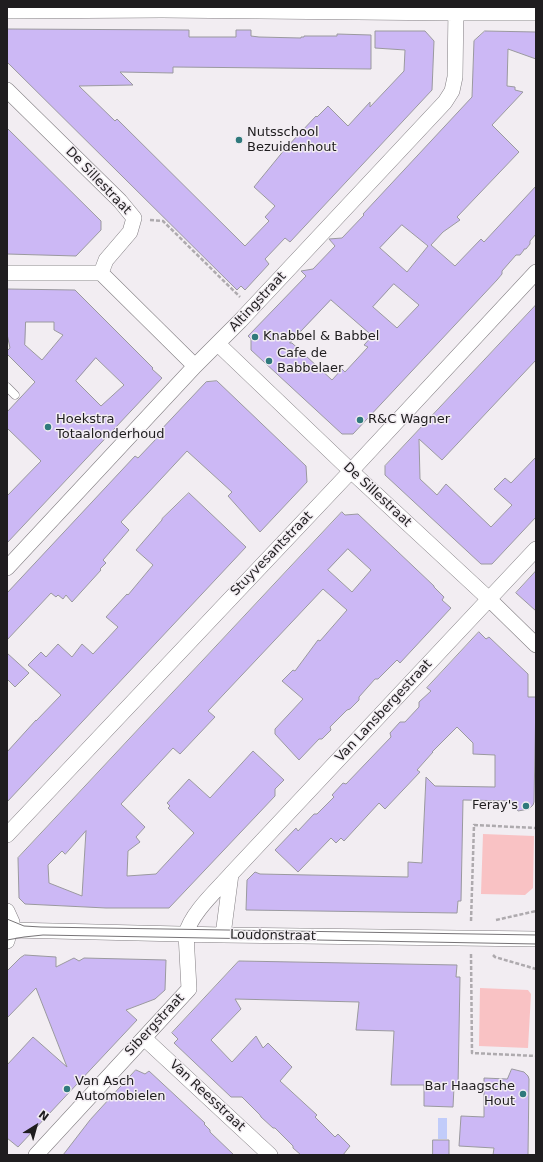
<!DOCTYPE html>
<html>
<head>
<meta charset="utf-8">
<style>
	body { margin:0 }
	#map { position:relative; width:543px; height:1162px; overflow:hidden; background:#f2edf2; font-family:"DejaVu Sans",sans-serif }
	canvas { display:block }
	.frame { position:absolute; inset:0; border:8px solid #1f1d1f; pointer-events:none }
	.north { position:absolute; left:16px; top:1106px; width:40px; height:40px; -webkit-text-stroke:3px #f2edf2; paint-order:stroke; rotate:37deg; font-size:11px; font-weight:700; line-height:16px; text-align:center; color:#1f1d1f }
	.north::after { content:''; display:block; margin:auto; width:14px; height:18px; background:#1f1d1f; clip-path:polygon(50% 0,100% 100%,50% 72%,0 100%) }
</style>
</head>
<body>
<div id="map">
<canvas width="543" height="1162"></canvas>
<div class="frame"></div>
<div class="north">N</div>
</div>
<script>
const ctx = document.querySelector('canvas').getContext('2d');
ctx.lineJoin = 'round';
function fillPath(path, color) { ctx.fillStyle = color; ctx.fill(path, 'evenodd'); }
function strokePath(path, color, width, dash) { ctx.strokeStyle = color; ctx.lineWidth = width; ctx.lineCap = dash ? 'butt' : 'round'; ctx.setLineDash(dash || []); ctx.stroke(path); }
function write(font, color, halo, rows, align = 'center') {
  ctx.font = font + ' "DejaVu Sans",sans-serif'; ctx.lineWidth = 3; ctx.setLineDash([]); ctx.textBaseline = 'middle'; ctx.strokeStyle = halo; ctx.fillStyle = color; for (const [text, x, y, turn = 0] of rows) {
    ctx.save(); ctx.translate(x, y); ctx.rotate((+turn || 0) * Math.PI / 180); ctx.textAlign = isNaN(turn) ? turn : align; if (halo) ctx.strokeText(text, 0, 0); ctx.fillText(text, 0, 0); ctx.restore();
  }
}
fillPath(new Path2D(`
	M 483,834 L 534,836 L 533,888 L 525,895 L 481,894 Z
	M 480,988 L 528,990 L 531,994 L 528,1048 L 479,1046 Z`), '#f9c2c4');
fillPath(new Path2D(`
	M 438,1118 L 447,1118 L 447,1139 L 438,1139 Z`), '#c1ccfa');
const building = new Path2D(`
	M 7,29 L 189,30 L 189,37 L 236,37 L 236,30 L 251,30 L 251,36 L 259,37 L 301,38 L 301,37 L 304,37 L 304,36 L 337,36 L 337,34 L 371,35 L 371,69 L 173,67 L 173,73 L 120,72 L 133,85 L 79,86 L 115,121 L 117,119 L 245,246 L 269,221 L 265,217 L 275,206 L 254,187 L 285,149 L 316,116 L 317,117 L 328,106 L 348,126 L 370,102 L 370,107 L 404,71 L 405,50 L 375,48 L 375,31 L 425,31 L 434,41 L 432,90 L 290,242 L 285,238 L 265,259 L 269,264 L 245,290 L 241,286 L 237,290 L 7,62 Z
	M 485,31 L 536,32 L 536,59 L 508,49 L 507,86 L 515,87 L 515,90 L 523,92 L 492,125 L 519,152 L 457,217 L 460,220 L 443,232 L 431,245 L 455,266 L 481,239 L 484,242 L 536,186 L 536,234 L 530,241 L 530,244 L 526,249 L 524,249 L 524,250 L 520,255 L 516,255 L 502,271 L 502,274 L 497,280 L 353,434 L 342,434 L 251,350 L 251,339 L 248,336 L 306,276 L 301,271 L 313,269 L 335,246 L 329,239 L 342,238 L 364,215 L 363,214 L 472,97 L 474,41 ZM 402,225 L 428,246 L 407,272 L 380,248 ZM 394,284 L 419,305 L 397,328 L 373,307 ZM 331,300 L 369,333 L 375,333 L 364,345 L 368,347 L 345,372 L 342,369 L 332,380 L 292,343 L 290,343 Z
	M 7,128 L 101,221 L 101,230 L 76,256 L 7,254 Z
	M 7,289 L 75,290 L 153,368 L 152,369 L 162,378 L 7,543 L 7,496 L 41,461 L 7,428 L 7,412 L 35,382 L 7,354 L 7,351 L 10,348 L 7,334 ZM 26,322 L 54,322 L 54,330 L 63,335 L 42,360 L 25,345 ZM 96,358 L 124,385 L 101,406 L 76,381 Z
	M 536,305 L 536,360 L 442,460 L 419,439 L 420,479 L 437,495 L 446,484 L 491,527 L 512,505 L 494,489 L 505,478 L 511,483 L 536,457 L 536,517 L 492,564 L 481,564 L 385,475 L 385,466 Z
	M 217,381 L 306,466 L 307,482 L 260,532 L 228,496 L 232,492 L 187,451 L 121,522 L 129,530 L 103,560 L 106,563 L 100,569 L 101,570 L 72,602 L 66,595 L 63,599 L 58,595 L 56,597 L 51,593 L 7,640 L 7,593 L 135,456 L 138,458 L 157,438 L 157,434 L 206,382 Z
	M 189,493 L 246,547 L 7,802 L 7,752 L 36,720 L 36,721 L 61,695 L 28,665 L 41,652 L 46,657 L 58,644 L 72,657 L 82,644 L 93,654 L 118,627 L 106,617 L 127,594 L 128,595 L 153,565 L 136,550 L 162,520 L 162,519 Z
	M 342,512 L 345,515 L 358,514 L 434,586 L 434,587 L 444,597 L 442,600 L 451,608 L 400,663 L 397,660 L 378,679 L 375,679 L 359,697 L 359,700 L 350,709 L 347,710 L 330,727 L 331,730 L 322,739 L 319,739 L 299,760 L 275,734 L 275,729 L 303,699 L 282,681 L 293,670 L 295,671 L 318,640 L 320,641 L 347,610 L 323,589 L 208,711 L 215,717 L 180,754 L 173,748 L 121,804 L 145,827 L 136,837 L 140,842 L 128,851 L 127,876 L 156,874 L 194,833 L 168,808 L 170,806 L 167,803 L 189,779 L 210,798 L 253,751 L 284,780 L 275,789 L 275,796 L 169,908 L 106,908 L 25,904 L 19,898 L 18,858 ZM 348,549 L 371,570 L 352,592 L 328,570 ZM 86,831 L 82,896 L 49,883 L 48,865 L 62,851 L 65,854 Z
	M 536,571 L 536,611 L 516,593 Z
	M 479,632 L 486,639 L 489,637 L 528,674 L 528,697 L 536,697 L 534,802 L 533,805 L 529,809 L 518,811 L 512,801 L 463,800 L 461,901 L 458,901 L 457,913 L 246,910 L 247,880 L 255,872 L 260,874 L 408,877 L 408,862 L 422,863 L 426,777 L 435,786 L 495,787 L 495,755 L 473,754 L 473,743 L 457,727 L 432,752 L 433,752 L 417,770 L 420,772 L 385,809 L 379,803 L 344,841 L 341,838 L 336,843 L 331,838 L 298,872 L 275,850 L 296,828 L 298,831 L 314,814 L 317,814 L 334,797 L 332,795 L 343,783 L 346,784 L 391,737 L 390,733 L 400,722 L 405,722 L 419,707 L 419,702 L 431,691 L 427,688 Z
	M 7,653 L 29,673 L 15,687 L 7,679 Z
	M 25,955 L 56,957 L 56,967 L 74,958 L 79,961 L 84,958 L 166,960 L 165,990 L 155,999 L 126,1010 L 137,1020 L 18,1147 L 7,1138 L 7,1065 L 33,1037 L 67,1067 L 36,988 L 7,1018 L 7,971 L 20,958 Z
	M 239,961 L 457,965 L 456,977 L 460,977 L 458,1087 L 454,1087 L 453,1107 L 424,1106 L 424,1085 L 391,1085 L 394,1031 L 356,1030 L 359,1002 L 235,999 L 241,1009 L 211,1040 L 232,1062 L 256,1036 L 263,1048 L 268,1043 L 292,1067 L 280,1081 L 317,1115 L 315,1117 L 335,1137 L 338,1134 L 350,1146 L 343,1155 L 301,1155 L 293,1148 L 293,1146 L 275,1128 L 273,1128 L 261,1117 L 260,1115 L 242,1097 L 231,1097 L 174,1043 L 178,1039 L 172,1033 Z
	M 512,1069 L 524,1072 L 528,1076 L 529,1079 L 528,1155 L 493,1155 L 494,1148 L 459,1146 L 461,1116 L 484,1117 L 484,1078 L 507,1079 Z
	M 136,1070 L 145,1074 L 149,1071 L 205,1123 L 204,1124 L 210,1130 L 210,1132 L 234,1155 L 63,1155 L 90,1120 Z
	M 433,1140 L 449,1140 L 449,1155 L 433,1155 Z`);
fillPath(building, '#ccb8f5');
strokePath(building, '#9a999e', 1);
const service = new Path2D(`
	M 7,387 L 15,395`);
const minor = new Path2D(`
	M 7,11 L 162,10 L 455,13 L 536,13
	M 7,90 L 120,201 L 134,218 L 130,232 L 106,260 L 101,273
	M 7,273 L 101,273
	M 101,273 L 195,366
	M 218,344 L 351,471 L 489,599 L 536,645
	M 7,568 L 195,366 L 240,321 L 445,102 L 452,91 L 455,77 L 456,7
	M 7,835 L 351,471 L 536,272
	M 7,911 L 12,922 L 7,941
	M 11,930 L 223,935 L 536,939
	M 223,935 L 231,874
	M 144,1038 L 270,1155
	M 36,1155 L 189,989 L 186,934 C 191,913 217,890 231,874 L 536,549`);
strokePath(service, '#827e82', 9);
strokePath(minor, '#827e82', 16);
strokePath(new Path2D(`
	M 150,220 L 163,221 L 240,297
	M 496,920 L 536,911
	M 471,921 L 474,825 L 536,828
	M 471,954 L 472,1053 L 536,1056
	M 493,955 L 495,957 L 536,969`), '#aeaaae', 2.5, [4, 2]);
strokePath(service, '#fff', 8);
strokePath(minor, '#fff', 15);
strokePath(new Path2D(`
	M 7,919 L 24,926 L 41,927 L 536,935
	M 7,940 L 24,937 L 43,935 L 536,944`), '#777477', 1);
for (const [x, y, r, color] of [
	[239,140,4,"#2f797c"],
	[255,337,4,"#2f797c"],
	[269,361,4,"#2f797c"],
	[360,420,4,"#2f797c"],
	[48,427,4,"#2f797c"],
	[526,806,4,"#2f797c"],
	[67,1089,4,"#2f797c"],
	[523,1094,4,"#2f797c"]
]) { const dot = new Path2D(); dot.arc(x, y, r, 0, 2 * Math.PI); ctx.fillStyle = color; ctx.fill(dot); strokePath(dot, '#f2edf2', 1.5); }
write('13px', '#1f1d1f', '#f2edf2', [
	["Nutsschool",247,133],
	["Bezuidenhout",247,148],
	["Knabbel & Babbel",263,337],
	["Cafe de",277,354],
	["Babbelaer",277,369],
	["Hoekstra",56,420],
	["Totaalonderhoud",56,435],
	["R&C Wagner",368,420],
	["Feray's",518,806,"right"],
	["Van Asch",75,1082],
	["Automobielen",75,1097],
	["Bar Haagsche",515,1087,"right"],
	["Hout",515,1102,"right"]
], 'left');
write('13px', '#1f1d1f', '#f2edf2', [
	["De Sillestraat",98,181,46],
	["Altingstraat",258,302,-47],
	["De Sillestraat",377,495,43],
	["Stuyvesantstraat",272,554,-46],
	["Van Lansbergestraat",384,711,-47],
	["Loudonstraat",273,936,1],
	["Sibergstraat",155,1025,-47],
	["Van Reesstraat",207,1096,43]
]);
</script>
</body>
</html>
